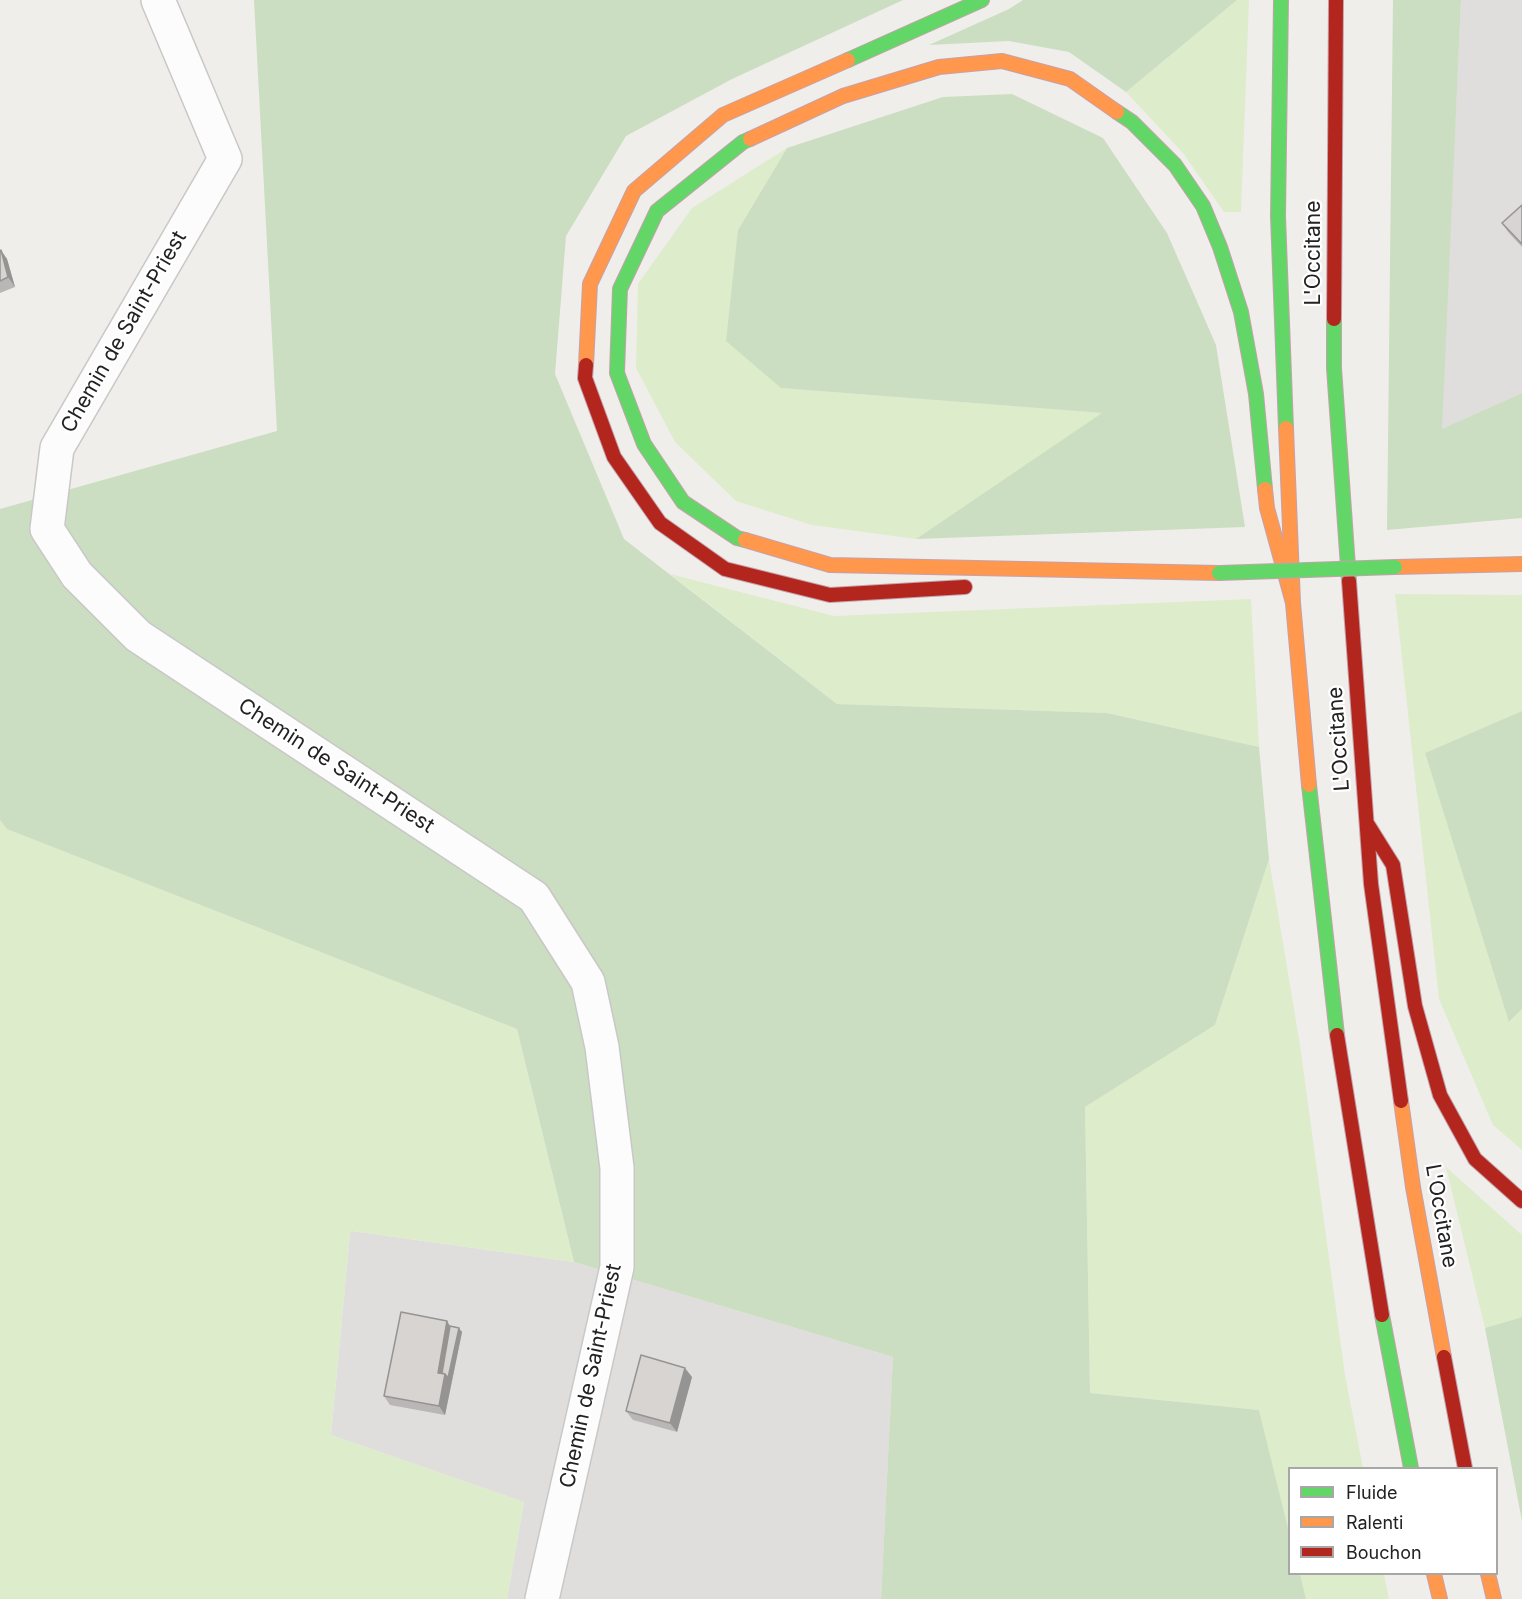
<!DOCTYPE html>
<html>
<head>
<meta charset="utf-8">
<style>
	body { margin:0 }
	#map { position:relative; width:1522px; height:1599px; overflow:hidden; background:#f0eeeb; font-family:Inter,sans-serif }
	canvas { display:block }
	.legend { position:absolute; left:1288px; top:1467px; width:210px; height:108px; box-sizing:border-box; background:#fff; border:2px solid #a7a7a7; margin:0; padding:8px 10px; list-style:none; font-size:18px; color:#222 }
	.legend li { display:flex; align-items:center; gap:12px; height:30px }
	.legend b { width:30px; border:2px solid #a7a7a7 }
</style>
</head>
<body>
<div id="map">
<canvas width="1522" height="1599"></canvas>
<ul class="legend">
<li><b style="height:8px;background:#63d668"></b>Fluide</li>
<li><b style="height:8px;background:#ff974d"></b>Ralenti</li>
<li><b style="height:8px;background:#b3261e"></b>Bouchon</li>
</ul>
</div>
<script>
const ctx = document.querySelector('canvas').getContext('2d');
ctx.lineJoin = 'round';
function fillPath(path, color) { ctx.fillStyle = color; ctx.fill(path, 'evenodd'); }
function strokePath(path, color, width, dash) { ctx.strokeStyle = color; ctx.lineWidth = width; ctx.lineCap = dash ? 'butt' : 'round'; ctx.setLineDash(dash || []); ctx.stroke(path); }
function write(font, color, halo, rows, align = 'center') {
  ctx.font = font + ' Inter,sans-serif'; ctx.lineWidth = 4.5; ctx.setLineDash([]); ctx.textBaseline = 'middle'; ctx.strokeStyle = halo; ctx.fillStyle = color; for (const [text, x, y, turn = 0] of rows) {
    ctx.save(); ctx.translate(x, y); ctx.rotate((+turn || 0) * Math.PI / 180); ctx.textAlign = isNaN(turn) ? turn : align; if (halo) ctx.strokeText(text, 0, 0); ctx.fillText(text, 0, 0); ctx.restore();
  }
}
fillPath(new Path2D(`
	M 1461,0 L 1522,0 L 1522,393 L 1441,430 Z
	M 352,1231 L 574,1262 L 893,1357 L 881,1599 L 507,1599 L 524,1502 L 331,1435 L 350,1234 Z`), '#dfdedc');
fillPath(new Path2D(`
	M 1237,0 L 1249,0 L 1241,212 L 1224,212 L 1183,153 L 1126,92 Z
	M 787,148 L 738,230 L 781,388 L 1103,413 L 916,539 L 812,525 L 736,501 L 675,442 L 636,368 L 638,284 L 692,208 Z
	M 670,574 L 834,616 L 1251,599 L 1259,747 L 1107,713 L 837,704 Z
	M 1395,594 L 1522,595 L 1522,711 L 1425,753 L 1510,1022 L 1522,1009 L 1522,1150 L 1493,1125 L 1439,999 Z
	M 0,820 L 8,829 L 517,1029 L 574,1262 L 352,1231 L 350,1234 L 331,1435 L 524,1502 L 507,1599 L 0,1599 Z
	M 1269,859 L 1300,1045 L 1345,1375 L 1363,1468 L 1290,1468 L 1289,1532 L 1259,1410 L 1090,1393 L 1085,1107 L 1215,1025 Z
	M 1446,1167 L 1522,1235 L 1522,1317 L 1485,1328 Z
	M 1300,1574 L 1384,1574 L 1389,1599 L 1306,1599 Z`), '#ddeccb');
fillPath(new Path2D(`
	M 254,0 L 903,0 L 732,79 L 626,136 L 566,236 L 555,374 L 624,539 L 837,704 L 1107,713 L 1259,747 L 1269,859 L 1215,1025 L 1085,1107 L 1090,1393 L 1259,1410 L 1289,1532 L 1290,1574 L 1300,1574 L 1306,1599 L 881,1599 L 893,1357 L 574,1262 L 517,1029 L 7,829 L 0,820 L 0,509 L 277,431 Z
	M 1023,0 L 1237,0 L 1126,92 L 1069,52 L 1009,41 L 929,45 L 1009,9 Z
	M 1393,0 L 1461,0 L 1442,429 L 1522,393 L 1522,518 L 1387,530 Z
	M 1012,94 L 1103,138 L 1167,233 L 1216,345 L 1245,527 L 916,539 L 1102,413 L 781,388 L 726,341 L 738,230 L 787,148 L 943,97 Z
	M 1522,711 L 1522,1009 L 1509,1022 L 1425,753 Z
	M 1522,1317 L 1522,1521 L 1485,1328 Z`), '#cbdec1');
const street = new Path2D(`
	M 158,0 L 225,159 L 57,448 L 47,529 L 77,575 L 138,636 L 534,897 L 588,982 L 602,1047 L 617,1168 L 617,1267 L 542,1599`);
const fast = new Path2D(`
	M 1281,0 L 1278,216 L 1286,428
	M 848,60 L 982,0
	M 1117,112 L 1132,122 L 1175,165 L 1203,206 L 1220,247 L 1241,312 L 1256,394 L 1265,489
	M 1334,319 L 1334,368 L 1349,581
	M 745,540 L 737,538 L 683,502 L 644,444 L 617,373 L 620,289 L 657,211 L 743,142 L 750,139
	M 1309,785 L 1337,1035
	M 1382,1315 L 1411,1468`);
const slow = new Path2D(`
	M 750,139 L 843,96 L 939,67 L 1002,61 L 1070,79 L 1117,112
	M 586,365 L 590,284 L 634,191 L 723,115 L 848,60
	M 1286,428 L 1293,603 L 1309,785
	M 1265,489 L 1267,508 L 1293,603
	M 745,540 L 830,565 L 1219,573
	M 1395,567 L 1522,564
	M 1401,1101 L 1413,1187 L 1444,1357
	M 1434,1574 L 1440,1599
	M 1488,1574 L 1494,1599`);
const jam = new Path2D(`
	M 1334,319 L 1336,0
	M 586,365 L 585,378 L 614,457 L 660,523 L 725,569 L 830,595 L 965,587
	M 1349,581 L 1371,884 L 1401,1101
	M 1368,825 L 1393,865 L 1415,1006 L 1440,1095 L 1475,1159 L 1522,1201
	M 1337,1035 L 1382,1315
	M 1444,1357 L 1465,1468`);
strokePath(street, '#c9c8c7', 36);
strokePath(fast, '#c5a2ac', 16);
strokePath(slow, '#c5a2ac', 16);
strokePath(jam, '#c5a2ac', 16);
strokePath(street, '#fdfcfc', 33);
strokePath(fast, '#63d668', 14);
strokePath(slow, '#ff974d', 14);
strokePath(jam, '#b3261e', 14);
const fastBridge = new Path2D(`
	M 1219,573 L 1395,567`);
strokePath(fastBridge, '#c5a2ac', 16, []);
strokePath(fastBridge, '#63d668', 14);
fillPath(new Path2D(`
	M 1522,205 L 1522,247 L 1508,232 L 1502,223 Z
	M 0,251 L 7,259 L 15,287 L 0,293 Z
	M 450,1326 L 462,1332 L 445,1415 L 390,1405 L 384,1396 Z
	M 692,1377 L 677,1432 L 633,1420 L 626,1411 Z`), '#b9b6b5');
fillPath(new Path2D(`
	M 1,250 L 7,259 L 15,287 L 8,277 Z
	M 447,1321 L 453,1331 L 459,1328 L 462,1332 L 445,1415 L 439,1406 L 438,1373 Z
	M 685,1368 L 692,1377 L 677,1432 L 670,1423 Z`), '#969493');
const building = new Path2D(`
	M 1522,205 L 1522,244 L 1502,223 Z
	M 1,250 L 8,277 L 0,281 L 0,251 Z
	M 401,1312 L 447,1321 L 438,1373 L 445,1374 L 439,1406 L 384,1396 Z
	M 450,1326 L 459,1328 L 448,1378 L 445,1374 L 442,1373 Z
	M 641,1355 L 685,1368 L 670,1423 L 626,1411 Z`);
fillPath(building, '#d7d4d2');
strokePath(building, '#969493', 1.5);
write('21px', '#222', '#fff', [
	["L'Occitane",1314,253,-90],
	["Chemin de Saint-Priest",124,332,-60],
	["L'Occitane",1339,739,-94],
	["Chemin de Saint-Priest",336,766,33],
	["L'Occitane",1441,1216,80],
	["Chemin de Saint-Priest",591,1376,-78]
]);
</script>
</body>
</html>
